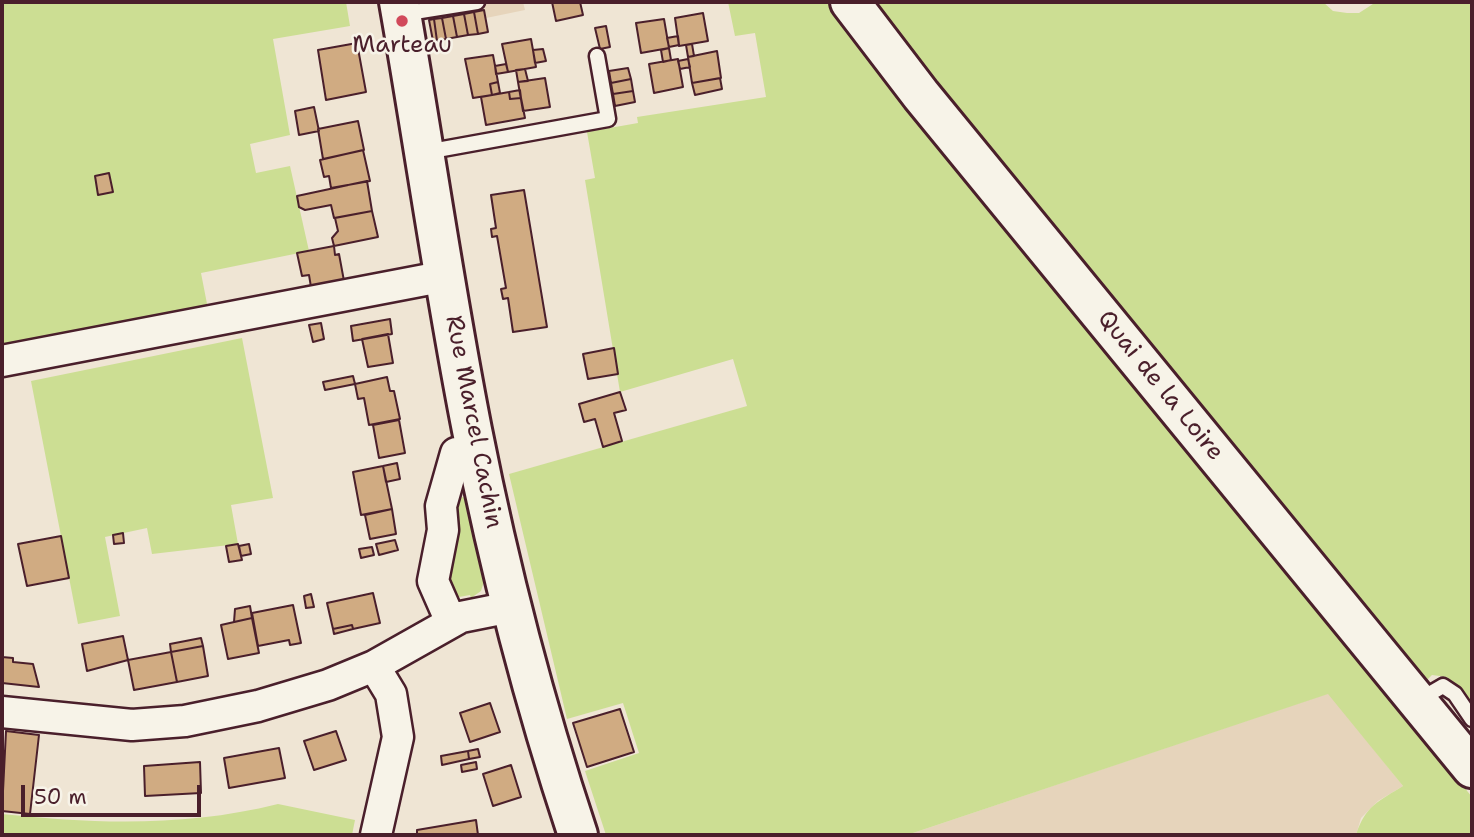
<!DOCTYPE html>
<html>
<head>
<meta charset="utf-8">
<style>
	body { margin:0 }
	#map { position:relative; width:1474px; height:837px; overflow:hidden; background:#efe5d4; font-family:"Shantell Sans",sans-serif }
	canvas { display:block }
	.frame { position:absolute; inset:0; border:4px solid #4a1f2b; pointer-events:none }
	.scale { position:absolute; left:21px; top:785px; width:180px; height:32px; box-sizing:border-box; border:4px solid #4a1f2b; border-top:0; padding-left:9px; font-size:21px; line-height:24px; white-space:nowrap; color:#4a1f2b; -webkit-text-stroke:5px #f7f3e8; paint-order:stroke }
</style>
</head>
<body>
<div id="map">
<canvas width="1474" height="837"></canvas>
<div class="frame"></div>
<div class="scale">50 m</div>
</div>
<script>
const ctx = document.querySelector('canvas').getContext('2d');
ctx.lineJoin = 'round';
function fillPath(path, color) { ctx.fillStyle = color; ctx.fill(path, 'evenodd'); }
function strokePath(path, color, width, dash) { ctx.strokeStyle = color; ctx.lineWidth = width; ctx.lineCap = dash ? 'butt' : 'round'; ctx.setLineDash(dash || []); ctx.stroke(path); }
function write(font, color, halo, rows, align = 'center') {
  ctx.font = font + ' "Shantell Sans",sans-serif'; ctx.lineWidth = 5; ctx.setLineDash([]); ctx.textBaseline = 'middle'; ctx.strokeStyle = halo; ctx.fillStyle = color; for (const [text, x, y, turn = 0] of rows) {
    ctx.save(); ctx.translate(x, y); ctx.rotate((+turn || 0) * Math.PI / 180); ctx.textAlign = isNaN(turn) ? turn : align; if (halo) ctx.strokeText(text, 0, 0); ctx.fillText(text, 0, 0); ctx.restore();
  }
}
fillPath(new Path2D(`
	M 426,2 L 523,2 L 525,10 L 486,18 L 488,32 L 433,41 Z
	M 1329,693 L 1403,786 L 1378,801 L 1361,818 L 1356,835 L 907,835 Z`), '#e6d4bb');
fillPath(new Path2D(`
	M 2,2 L 346,2 L 350,26 L 273,39 L 290,135 L 250,144 L 256,173 L 290,166 L 309,251 L 201,273 L 208,309 L 2,352 Z
	M 728,2 L 831,2 L 1472,797 L 1472,835 L 1356,835 C 1365,806 1379,801 1403,786 L 1328,694 L 907,835 L 606,835 L 585,771 L 639,753 L 623,703 L 567,719 L 509,474 L 747,406 L 733,359 L 620,392 L 585,180 L 595,178 L 587,132 L 638,123 L 637,117 L 766,97 L 755,33 L 735,36 Z
	M 867,2 L 1323,2 L 1333,11 L 1347,13 L 1359,13 L 1376,2 L 1472,2 L 1472,702 L 1447,677 L 1432,675 L 1424,683 Z
	M 242,338 L 273,498 L 231,505 L 238,544 L 152,554 L 147,528 L 105,537 L 120,616 L 78,624 L 31,381 Z
	M 463,497 L 469,502 L 485,578 L 481,591 L 471,598 L 470,595 L 459,597 L 449,583 L 458,538 L 453,505 L 457,498 Z
	M 278,804 L 355,820 L 352,835 L 2,835 L 2,814 C 95,824 186,827 278,804 Z`), '#ccde93');
const building = new Path2D(`
	M 552,2 L 580,2 L 583,15 L 556,21 Z
	M 484,10 L 488,32 L 478,34 L 474,12 Z
	M 474,12 L 478,34 L 468,35 L 464,14 Z
	M 703,13 L 708,41 L 679,46 L 675,18 Z
	M 464,14 L 468,35 L 457,37 L 453,16 Z
	M 453,16 L 457,37 L 446,39 L 442,18 Z
	M 442,18 L 446,39 L 437,41 L 434,19 Z
	M 434,19 L 437,41 L 433,41 L 429,20 Z
	M 664,19 L 669,48 L 641,53 L 636,23 Z
	M 606,26 L 610,47 L 600,49 L 595,28 Z
	M 678,36 L 679,45 L 669,47 L 667,38 Z
	M 531,39 L 536,67 L 508,72 L 502,44 Z
	M 357,43 L 366,92 L 326,100 L 318,50 Z
	M 692,44 L 694,56 L 688,57 L 686,45 Z
	M 669,48 L 671,60 L 663,62 L 661,50 Z
	M 543,49 L 546,61 L 535,63 L 533,50 Z
	M 717,51 L 721,78 L 692,83 L 688,57 Z
	M 493,55 L 498,82 L 490,84 L 492,95 L 473,98 L 465,59 Z
	M 678,59 L 683,87 L 654,93 L 649,64 Z
	M 688,59 L 690,67 L 680,69 L 678,61 Z
	M 506,64 L 508,72 L 496,74 L 495,66 Z
	M 628,68 L 631,79 L 611,83 L 609,71 Z
	M 525,69 L 528,81 L 518,82 L 516,70 Z
	M 545,78 L 550,107 L 523,111 L 518,82 Z
	M 720,78 L 722,89 L 695,95 L 692,83 Z
	M 631,79 L 633,91 L 613,94 L 611,83 Z
	M 498,82 L 500,93 L 492,95 L 490,84 Z
	M 520,90 L 521,98 L 510,99 L 509,92 Z
	M 633,91 L 635,102 L 615,106 L 613,94 Z
	M 509,92 L 510,99 L 521,98 L 525,118 L 486,125 L 481,97 Z
	M 314,107 L 319,131 L 299,135 L 295,111 Z
	M 358,121 L 364,150 L 323,159 L 318,129 Z
	M 363,150 L 370,181 L 331,188 L 329,176 L 324,177 L 320,160 Z
	M 109,173 L 113,192 L 98,195 L 95,176 Z
	M 367,181 L 372,211 L 334,218 L 331,205 L 305,210 L 299,207 L 297,196 Z
	M 524,190 L 547,327 L 513,332 L 508,298 L 503,299 L 501,289 L 506,288 L 497,236 L 492,237 L 491,229 L 496,228 L 491,195 Z
	M 372,211 L 378,237 L 334,246 L 332,238 L 338,231 L 335,218 Z
	M 334,246 L 335,255 L 339,254 L 344,281 L 311,287 L 309,275 L 302,276 L 297,253 Z
	M 390,319 L 392,334 L 353,341 L 351,326 Z
	M 321,323 L 324,339 L 313,342 L 309,325 Z
	M 388,334 L 393,363 L 368,367 L 362,339 Z
	M 614,348 L 618,374 L 588,379 L 583,354 Z
	M 353,376 L 355,384 L 325,390 L 323,382 Z
	M 387,377 L 390,391 L 394,391 L 400,419 L 369,425 L 364,398 L 358,399 L 355,384 Z
	M 620,392 L 626,410 L 614,413 L 622,441 L 603,447 L 595,419 L 584,422 L 579,404 Z
	M 399,420 L 405,453 L 379,458 L 373,425 Z
	M 397,463 L 400,479 L 386,482 L 383,466 Z
	M 383,466 L 392,509 L 361,515 L 353,472 Z
	M 392,509 L 396,534 L 370,539 L 365,515 Z
	M 123,533 L 124,543 L 114,544 L 113,535 Z
	M 61,536 L 69,578 L 27,586 L 18,544 Z
	M 395,540 L 398,550 L 379,555 L 376,544 Z
	M 238,544 L 242,560 L 229,562 L 226,546 Z
	M 249,544 L 251,554 L 241,556 L 239,546 Z
	M 372,547 L 374,555 L 361,558 L 359,549 Z
	M 373,593 L 380,623 L 353,629 L 352,625 L 333,629 L 327,603 Z
	M 311,594 L 314,607 L 306,608 L 304,596 Z
	M 293,605 L 301,643 L 290,645 L 289,640 L 258,646 L 252,613 Z
	M 250,606 L 252,618 L 234,622 L 235,609 Z
	M 252,618 L 259,653 L 228,659 L 221,625 Z
	M 352,625 L 353,629 L 334,634 L 333,629 Z
	M 123,636 L 128,660 L 87,671 L 82,644 Z
	M 201,638 L 203,646 L 171,652 L 170,644 Z
	M 203,646 L 208,676 L 177,682 L 171,652 Z
	M 171,652 L 177,682 L 134,690 L 128,660 Z
	M 2,653 L 2,657 L 13,658 L 13,662 L 33,664 L 39,687 L 2,683 Z
	M 490,703 L 500,732 L 470,742 L 460,713 Z
	M 620,709 L 634,752 L 587,767 L 573,723 Z
	M 6,731 L 39,735 L 30,814 L 2,811 Z
	M 336,731 L 346,760 L 314,770 L 304,741 Z
	M 279,748 L 285,778 L 229,788 L 224,758 Z
	M 478,749 L 480,757 L 469,759 L 468,751 Z
	M 468,751 L 469,759 L 442,765 L 441,756 Z
	M 200,762 L 201,793 L 145,796 L 144,766 Z
	M 476,762 L 477,769 L 462,772 L 461,765 Z
	M 511,765 L 521,797 L 493,806 L 483,774 Z
	M 476,820 L 478,835 L 417,835 L 417,830 Z`);
fillPath(building, '#d0ab82');
strokePath(building, '#4a1f2b', 2);
const lane = new Path2D(`
	M 402,14 L 477,2
	M 426,152 L 608,119 L 597,56
	M 1419,700 L 1443,686 L 1455,694 L 1472,719`);
const street = new Path2D(`
	M 2,361 L 446,276
	M 451,622 L 433,581 L 443,530 L 441,506 L 456,453
	M 374,666 L 391,694 L 398,737 L 376,835
	M 2,712 L 132,725 L 185,721 L 258,706 L 328,685 L 374,666 L 461,617 L 511,607`);
const secondary = new Path2D(`
	M 399,2 C 424,144 444,288 472,430 C 499,567 534,703 578,835
	M 850,2 L 921,95 L 1472,768`);
strokePath(lane, '#4a1f2b', 19);
strokePath(street, '#4a1f2b', 35);
strokePath(secondary, '#4a1f2b', 44);
strokePath(lane, '#f7f3e8', 14);
strokePath(street, '#f7f3e8', 30);
strokePath(secondary, '#f7f3e8', 38);
for (const [x, y, r, color] of [
	[402,21,7,"#d1495b"]
]) { const dot = new Path2D(); dot.arc(x, y, r, 0, 2 * Math.PI); ctx.fillStyle = color; ctx.fill(dot); strokePath(dot, '#f7f3e8', 2.5); }
write('24px', '#4a1f2b', '#f7f3e8', [
	["Marteau",402,46]
]);
write('24px', '#4a1f2b', '#f7f3e8', [
	["Quai de la Loire",1160,386,51],
	["Rue Marcel Cachin",473,422,79]
]);
</script>
</body>
</html>
